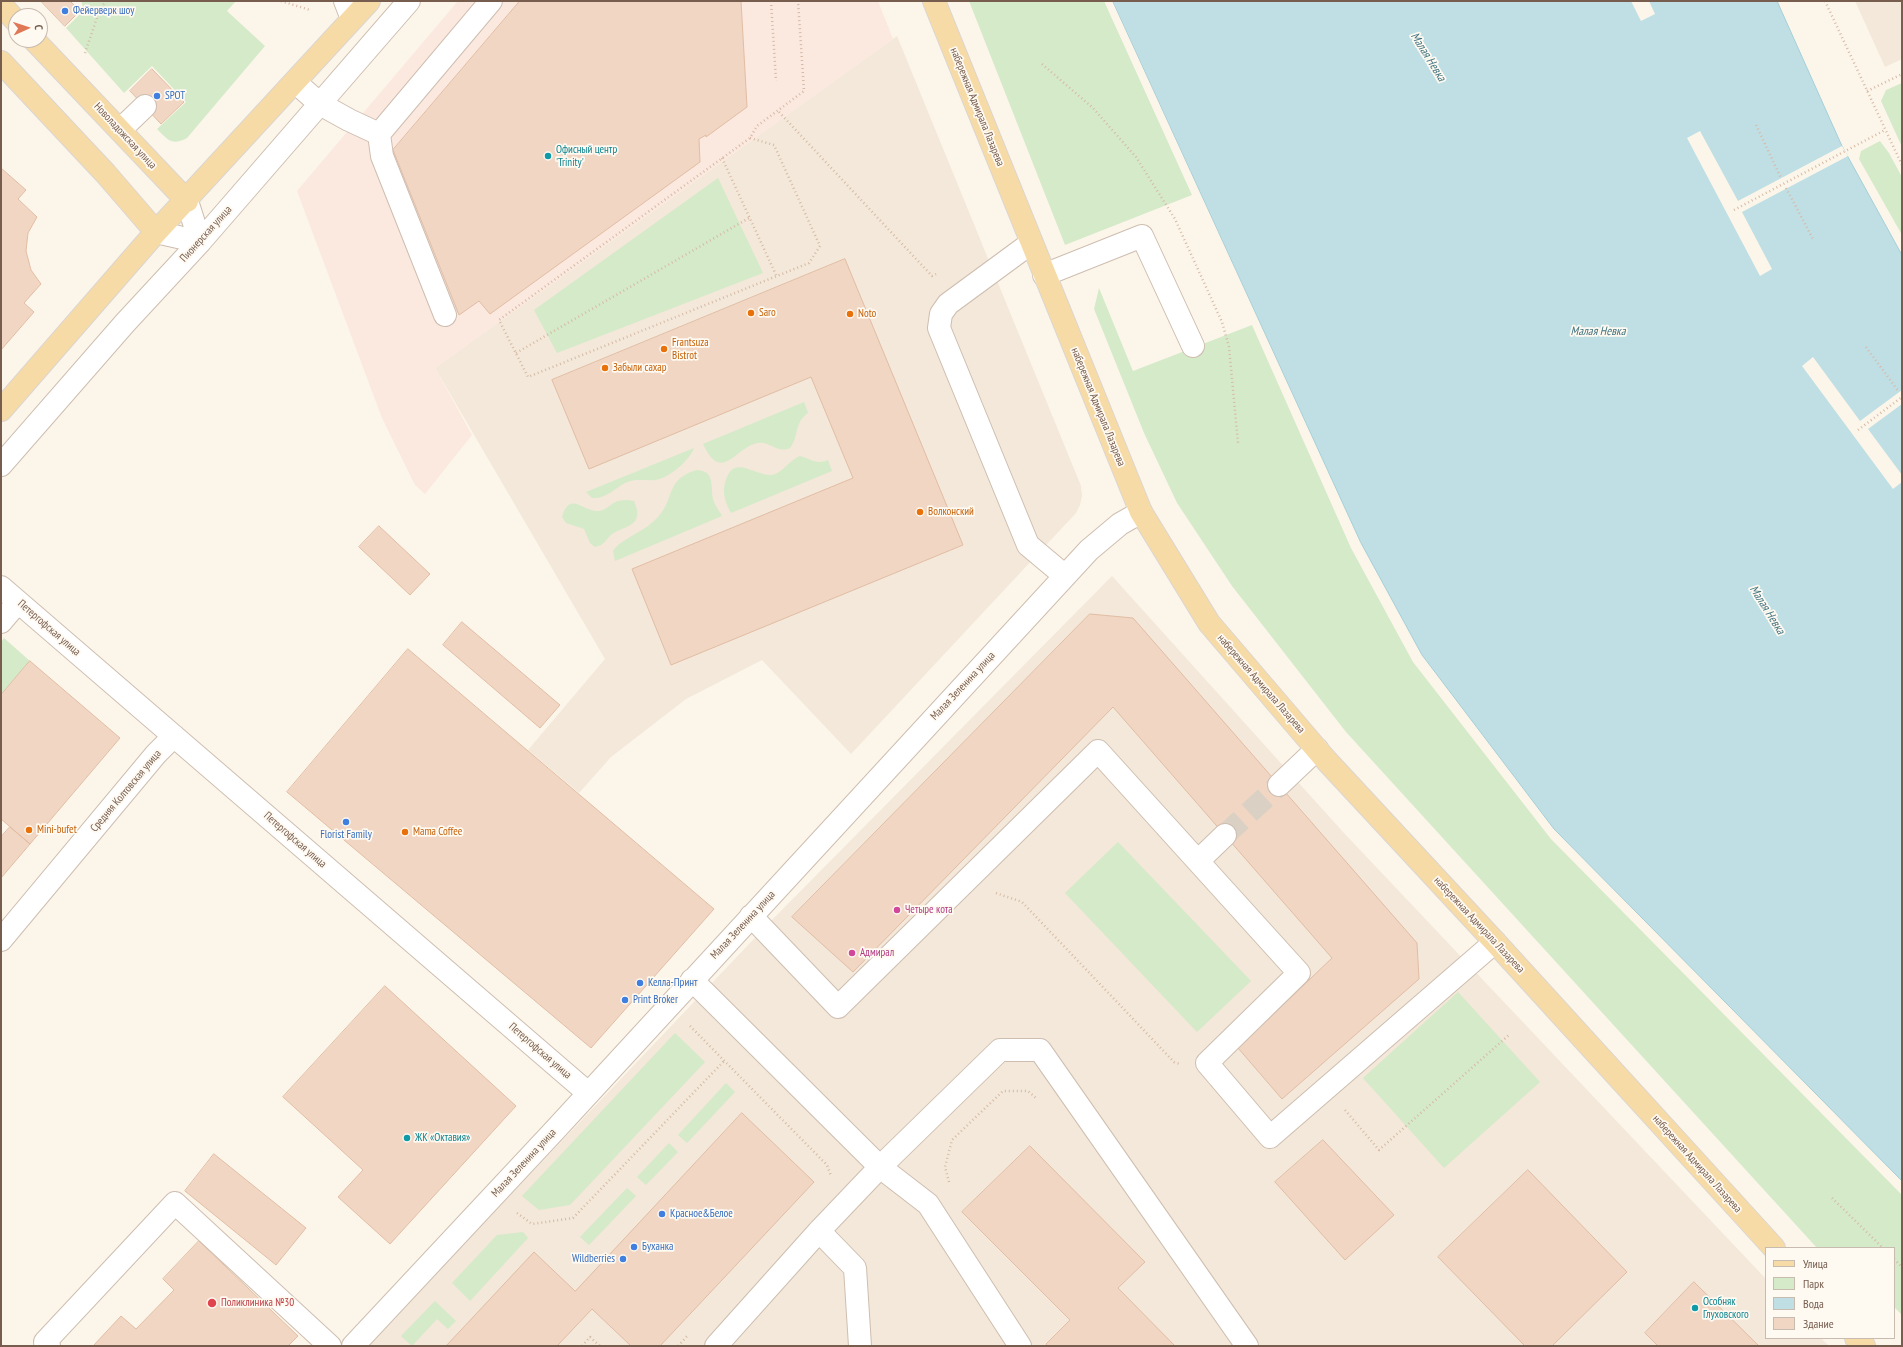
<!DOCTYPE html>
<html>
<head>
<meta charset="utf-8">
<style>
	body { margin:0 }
	#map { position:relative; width:1903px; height:1347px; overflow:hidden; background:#fcf6ea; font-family:"PT Sans Narrow",sans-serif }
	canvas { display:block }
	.frame { position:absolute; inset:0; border:2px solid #765d4e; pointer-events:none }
	.legend { position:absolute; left:1765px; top:1247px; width:130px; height:92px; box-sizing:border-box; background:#fef9f1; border:1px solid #c8bbb0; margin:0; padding:5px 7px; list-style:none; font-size:12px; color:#765d4e }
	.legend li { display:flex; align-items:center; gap:8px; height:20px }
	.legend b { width:20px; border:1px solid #c8bbb0 }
	.north { position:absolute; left:8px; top:8px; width:40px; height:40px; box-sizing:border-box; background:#fef9f1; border:1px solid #c8bbb0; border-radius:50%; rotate:87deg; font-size:11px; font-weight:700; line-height:16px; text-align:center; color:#765d4e }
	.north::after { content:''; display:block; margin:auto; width:14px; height:18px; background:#e07855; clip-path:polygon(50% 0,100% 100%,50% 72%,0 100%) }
</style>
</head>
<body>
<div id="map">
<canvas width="1903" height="1347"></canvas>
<div class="frame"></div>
<ul class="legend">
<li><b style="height:5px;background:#f7dba6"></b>Улица</li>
<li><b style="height:11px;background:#d5eac9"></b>Парк</li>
<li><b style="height:11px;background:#bfdfe5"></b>Вода</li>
<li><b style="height:11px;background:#f0d6c3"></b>Здание</li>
</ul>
<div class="north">С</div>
</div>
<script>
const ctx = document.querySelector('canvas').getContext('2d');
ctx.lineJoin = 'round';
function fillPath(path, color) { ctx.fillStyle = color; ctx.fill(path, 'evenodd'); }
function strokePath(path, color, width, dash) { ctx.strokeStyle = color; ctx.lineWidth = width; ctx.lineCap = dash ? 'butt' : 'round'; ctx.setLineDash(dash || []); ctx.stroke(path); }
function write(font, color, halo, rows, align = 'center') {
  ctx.font = font + ' "PT Sans Narrow",sans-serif'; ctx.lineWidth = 3.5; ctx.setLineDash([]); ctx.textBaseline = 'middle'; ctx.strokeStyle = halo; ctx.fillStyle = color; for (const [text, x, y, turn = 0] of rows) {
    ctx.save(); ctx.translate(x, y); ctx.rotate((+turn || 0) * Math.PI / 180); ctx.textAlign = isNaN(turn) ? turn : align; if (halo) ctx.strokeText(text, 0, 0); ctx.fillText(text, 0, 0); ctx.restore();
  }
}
fillPath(new Path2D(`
	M 1855,1 L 1902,1 L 1902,59 L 1885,67 Z
	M 897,36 L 1081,486 L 1082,496 L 1080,505 L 1076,513 L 851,754 L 762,660 L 686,699 L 611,757 L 579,793 L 528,750 L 605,659 L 435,368 Z
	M 1112,576 L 1343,832 L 1766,1279 L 1766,1338 L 1821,1338 L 1829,1346 L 367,1346 L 769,923 Z`), '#f3e8d9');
fillPath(new Path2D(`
	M 458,1 L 878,1 L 893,39 L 435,368 L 472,435 L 425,494 L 415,485 L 382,418 L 297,191 Z`), '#fbe8df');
fillPath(new Path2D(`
	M 81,1 L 236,1 L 227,11 L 265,46 L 187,138 C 172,146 168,140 157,129 L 186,102 L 152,66 L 124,93 L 66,28 L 84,10 Z
	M 969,1 L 1104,1 L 1192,195 L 1065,245 Z
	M 1902,83 L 1902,147 L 1881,101 L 1886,90 Z
	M 1880,141 L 1889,153 L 1902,177 L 1902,235 L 1859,159 L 1861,151 Z
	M 718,178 L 763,273 L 557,353 L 534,310 Z
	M 1099,288 L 1133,371 L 1252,325 L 1351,548 L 1413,662 L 1551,839 L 1902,1195 L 1902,1315 L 1894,1307 L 1894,1248 L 1817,1248 L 1346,732 L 1232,586 L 1177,503 L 1144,433 L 1094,309 Z
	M 804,402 L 808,413 C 794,422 799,437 790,448 C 778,454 770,441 758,443 C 736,446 722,485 703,444 Z
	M 694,448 C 690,460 668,479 655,480 C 645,481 635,478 625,483 C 614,489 606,499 592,498 L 586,492 Z
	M 800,456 C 811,459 816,465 828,460 L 832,471 L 731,513 C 726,504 722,493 725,483 C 733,452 755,477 772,475 C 783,473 789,460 800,456 Z
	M 697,470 C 717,471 709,489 714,502 C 716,507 720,512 722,516 L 615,561 L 613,551 L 616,547 C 628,536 647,530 658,517 C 675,499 665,479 697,470 Z
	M 628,500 L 634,501 C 645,526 626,525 612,534 C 605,540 605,545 595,547 L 590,543 L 584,529 L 566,523 L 562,517 C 570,490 583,512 598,511 C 606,511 611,503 618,501 C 621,500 625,500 628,500 Z
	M 4,638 L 30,661 L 1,695 L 1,642 Z
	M 1118,842 L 1251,981 L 1197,1032 L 1065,893 Z
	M 1458,992 L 1540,1082 L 1444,1168 L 1363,1078 Z
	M 675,1033 L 705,1062 L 570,1205 L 539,1210 L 522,1196 Z
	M 726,1083 L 735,1092 L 687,1143 L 678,1135 Z
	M 669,1143 L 678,1152 L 646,1185 L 637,1177 Z
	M 627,1188 L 636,1196 L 589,1245 L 580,1237 Z
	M 523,1232 L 528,1238 L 470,1301 L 452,1283 L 497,1235 Z
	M 435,1301 L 456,1321 L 448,1329 L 437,1319 L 412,1346 L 401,1336 Z`), '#d5eac9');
const water = new Path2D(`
	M 1113,1 L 1777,1 L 1842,146 L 1902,255 L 1902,1181 L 1554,829 L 1422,655 L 1361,543 Z`);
fillPath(water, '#bfdfe5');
strokePath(water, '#a5ced7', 1);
fillPath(new Path2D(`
	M 1631,1 L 1649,1 L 1655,14 L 1641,21 Z
	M 1700,131 L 1738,201 L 1842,146 L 1848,156 L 1742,212 L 1772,269 L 1760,276 L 1687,138 Z
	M 1813,357 L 1860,421 L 1902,390 L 1902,404 L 1868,429 L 1902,475 L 1902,482 L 1893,489 L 1802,366 Z`), '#fcf6ea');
const building = new Path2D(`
	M 41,1 L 70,1 L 80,11 L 65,26 Z
	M 520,1 L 741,1 L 747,107 L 706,137 L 706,135 L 699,139 L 700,162 L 490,314 L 479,301 L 459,315 L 393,150 Z
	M 152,69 L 184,102 L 161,124 L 130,91 Z
	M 1,168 L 26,190 L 18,199 L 37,217 L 28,233 L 26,251 L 31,270 L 41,284 L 24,303 L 34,312 L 1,350 Z
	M 845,259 L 963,545 L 671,665 L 632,569 L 853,478 L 811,377 L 589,469 L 552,380 Z
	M 379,526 L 430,574 L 410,595 L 359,547 Z
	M 1090,614 L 1133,618 L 1417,943 L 1419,979 L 1282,1099 L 1238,1048 L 1332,958 L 1113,707 L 853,972 L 792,917 Z
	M 462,622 L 560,705 L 540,728 L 443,645 Z
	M 408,649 L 714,909 L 591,1048 L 287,792 Z
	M 30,661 L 120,738 L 30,844 L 1,819 L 1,695 Z
	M 10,827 L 30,844 L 1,878 L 1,837 Z
	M 385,986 L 516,1106 L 390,1244 L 338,1197 L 363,1170 L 283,1097 Z
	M 742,1113 L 814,1182 L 660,1346 L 631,1346 L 592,1309 L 557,1346 L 446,1346 L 534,1252 L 575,1291 Z
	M 1323,1140 L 1394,1215 L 1345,1260 L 1275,1182 Z
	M 1030,1146 L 1145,1262 L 1118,1288 L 1175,1346 L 1047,1346 L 1046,1344 L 1070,1320 L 962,1212 Z
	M 214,1154 L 306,1228 L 276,1265 L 185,1191 Z
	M 1528,1170 L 1627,1272 L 1552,1346 L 1525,1346 L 1438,1257 Z
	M 199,1241 L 298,1336 L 288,1346 L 93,1346 L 121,1316 L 136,1329 L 174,1290 L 163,1279 Z
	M 1694,1282 L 1759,1346 L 1658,1346 L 1645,1333 Z`);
fillPath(building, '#f0d6c3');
strokePath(building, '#e2bda4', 1);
strokePath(new Path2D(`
	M 1225,835 L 1279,785`), '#dad0c3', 22, [22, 11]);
const minor = new Path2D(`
	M 345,1 L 352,19
	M 295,82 L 320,104 L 349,120 L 379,134 L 491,1
	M 120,130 L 145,106
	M 379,134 L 382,156 L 445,315
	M 187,201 L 200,242
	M 156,232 L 200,242
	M 1031,243 L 948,304 L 941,314 L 939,328 L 1028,545 L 1065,576
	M 1044,275 L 1142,236 L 1193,346
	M 1,465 L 125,323 L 200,242 L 409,1
	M 1,587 L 588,1093
	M 1,622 L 18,602
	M 1279,785 L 1317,749
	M 1198,861 L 1225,835
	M 751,916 L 838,1007 L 1098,751 L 1299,973 L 1207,1063 L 1270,1137 L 1495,942
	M 1,940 L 156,754 L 174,736
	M 692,980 L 880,1167 L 928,1204 L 1020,1346
	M 819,1231 L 855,1268 L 860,1346
	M 49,1346 L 45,1342 L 175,1203 L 330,1346
	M 353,1346 L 554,1131 L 1089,550 L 1120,524 L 1141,512
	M 716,1346 L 819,1231 L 880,1167 L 1000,1050 L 1040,1050 L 1247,1346`);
const major = new Path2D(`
	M 934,1 L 1141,512 L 1209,623 L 1326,760 L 1495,942 L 1774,1248
	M 1,5 L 16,21
	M 34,40 L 187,201
	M 1,62 L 106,174 L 156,232
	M 1,410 L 156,232 L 369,1
	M 1856,1338 L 1864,1346`);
strokePath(minor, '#cebeb0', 24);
strokePath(major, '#dbd5d1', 24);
strokePath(new Path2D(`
	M 281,1 L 310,10
	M 771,1 L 776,81
	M 1825,1 L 1902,165
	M 85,53 L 100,9 L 106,1
	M 1042,64 L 1093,108 L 1136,157 L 1175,219 L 1222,322 L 1229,347 L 1238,443
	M 1867,91 L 1902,74
	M 779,112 L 932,276 L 936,274
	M 1756,125 L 1781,178
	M 750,138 L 774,145 L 820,246 L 809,263 L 528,377 L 499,320 L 750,138 L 757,126 L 804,91 L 798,1
	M 722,158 L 777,277
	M 1786,188 L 1813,239
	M 1734,210 L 1885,130
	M 1866,347 L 1899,392
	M 516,353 L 749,218
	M 1858,430 L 1902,397
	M 996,893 L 1022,902 L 1174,1062 L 1180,1064
	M 690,1026 L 827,1165 L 831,1176
	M 1345,1110 L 1379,1150 L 1510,1034
	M 949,1182 L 945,1167 L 952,1140 L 1003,1091 L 1028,1091 L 1037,1099
	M 1832,1198 L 1883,1248
	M 517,1213 L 532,1224 L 573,1218 L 724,1061
	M 1894,1259 L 1902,1267
	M 582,1346 L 590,1337 L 600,1346
	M 678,1346 L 688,1335`), '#d6baa5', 2.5, [1, 3]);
strokePath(minor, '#fff', 22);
strokePath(major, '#f7dba6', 22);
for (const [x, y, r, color] of [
	[65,11,4,"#3f7fe0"],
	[157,96,4,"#3f7fe0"],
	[548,156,4,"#0f9aa8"],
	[751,313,4,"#e8710a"],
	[850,314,4,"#e8710a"],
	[664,349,4,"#e8710a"],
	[605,368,4,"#e8710a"],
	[920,512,4,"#e8710a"],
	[346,822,4,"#3f7fe0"],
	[29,830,4,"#e8710a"],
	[405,832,4,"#e8710a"],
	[897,910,4,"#d1479c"],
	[852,953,4,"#d1479c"],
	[640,983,4,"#3f7fe0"],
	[625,1000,4,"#3f7fe0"],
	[407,1138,4,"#0f9aa8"],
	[662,1214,4,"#3f7fe0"],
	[634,1247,4,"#3f7fe0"],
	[623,1259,4,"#3f7fe0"],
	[212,1303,5,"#e0444e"],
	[1695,1308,4,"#0f9aa8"]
]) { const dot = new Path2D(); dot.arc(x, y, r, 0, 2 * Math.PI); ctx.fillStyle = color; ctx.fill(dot); strokePath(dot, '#fef9f1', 1.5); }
write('11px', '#366cbe', '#fef9f1', [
	["Фейерверк шоу",73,11],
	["SPOT",165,96],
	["Florist Family",346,835,"center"],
	["Келла-Принт",648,983],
	["Print Broker",633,1000],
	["Красное&Белое",670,1214],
	["Буханка",642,1247],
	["Wildberries",615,1259,"right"]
], 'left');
write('11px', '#765d4e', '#fef9f1', [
	["набережная Адмирала Лазарева",977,107,68],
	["Новоладожская улица",125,136,47],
	["Пионерская улица",206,234,-48],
	["набережная Адмирала Лазарева",1098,407,68],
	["Петергофская улица",49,628,41],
	["набережная Адмирала Лазарева",1261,684,49],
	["Малая Зеленина улица",963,686,-47],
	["Средняя Колтовская улица",126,791,-50],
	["Петергофская улица",295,840,41],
	["Малая Зеленина улица",743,925,-47],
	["набережная Адмирала Лазарева",1479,925,47],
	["Петергофская улица",540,1051,41],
	["Малая Зеленина улица",524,1163,-47],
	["набережная Адмирала Лазарева",1697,1164,48]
]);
write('11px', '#0d838f', '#fef9f1', [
	["Офисный центр",556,150],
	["'Trinity'",556,163],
	["ЖК «Октавия»",415,1138],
	["Особняк",1703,1302],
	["Глуховского",1703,1315]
], 'left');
write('11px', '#c56008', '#fef9f1', [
	["Saro",759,313],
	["Noto",858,314],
	["Frantsuza",672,343],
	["Bistrot",672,356],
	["Забыли сахар",613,368],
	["Волконский",928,512],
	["Mini-bufet",37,830],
	["Mama Coffee",413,832]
], 'left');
write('11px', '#b23c85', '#fef9f1', [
	["Четыре кота",905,910],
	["Адмирал",860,953]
], 'left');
write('11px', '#be3a42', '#fef9f1', [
	["Поликлиника №30",221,1303]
], 'left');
write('italic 12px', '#457682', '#fef9f1', [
	["Малая Невка",1428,57,58],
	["Малая Невка",1598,332],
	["Малая Невка",1767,610,58]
]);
</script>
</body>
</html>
